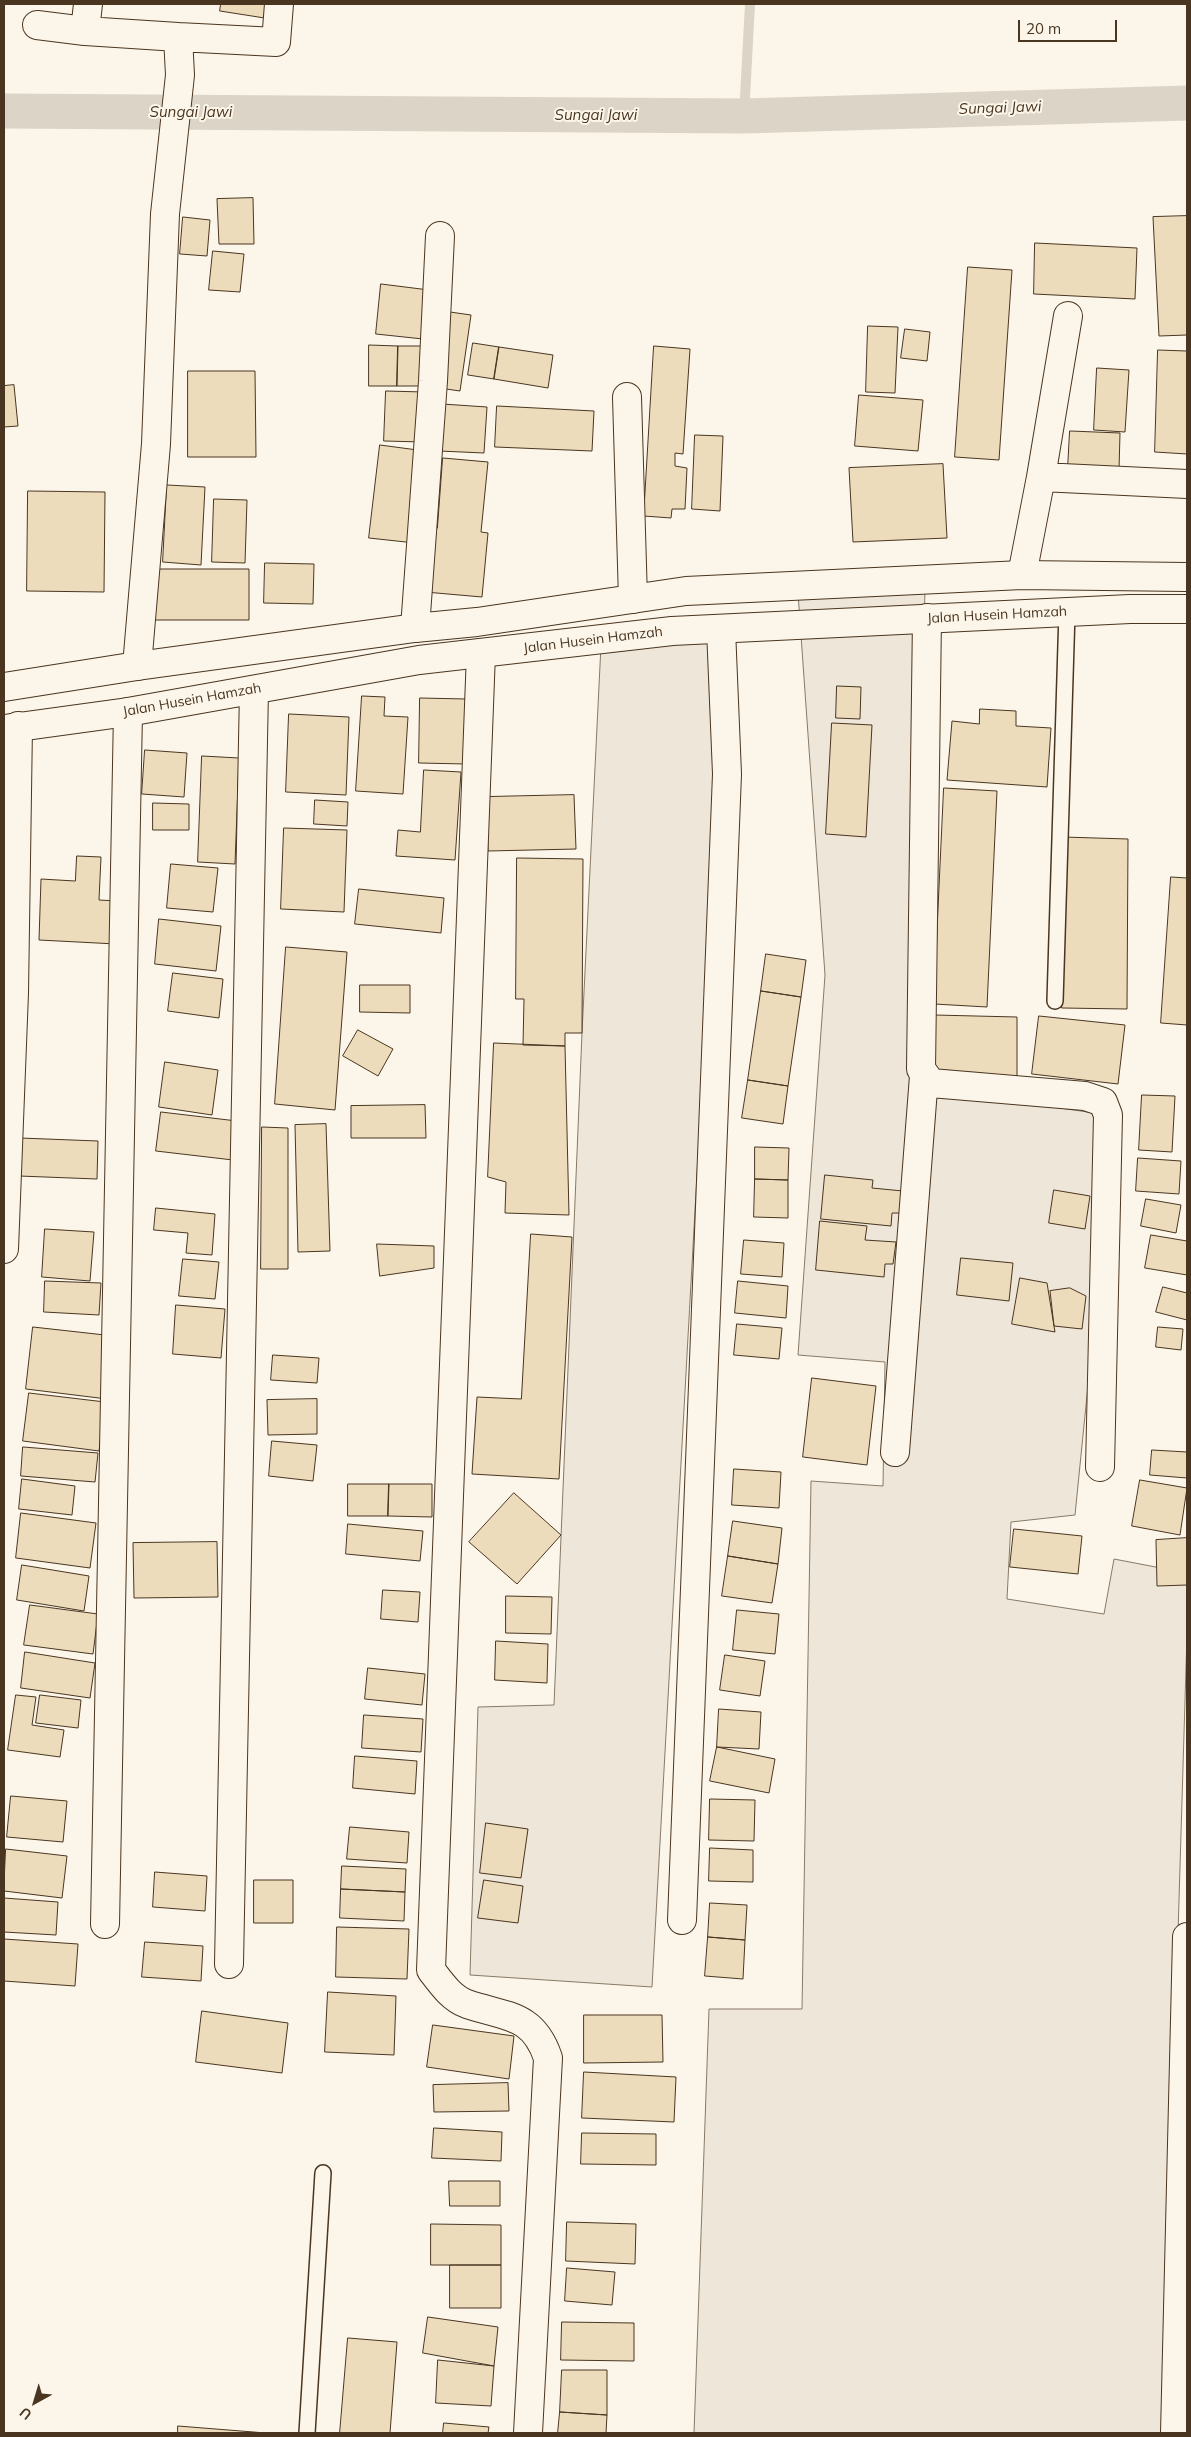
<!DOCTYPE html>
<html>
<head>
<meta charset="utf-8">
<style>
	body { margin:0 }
	#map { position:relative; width:1191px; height:2437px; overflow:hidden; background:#fbf6e9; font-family:Mulish,sans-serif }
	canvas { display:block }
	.frame { position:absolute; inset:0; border:5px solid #4a3520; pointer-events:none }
	.north { position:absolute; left:10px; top:2377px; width:50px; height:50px; -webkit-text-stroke:4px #fbf6e9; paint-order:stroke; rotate:219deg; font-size:14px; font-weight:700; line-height:20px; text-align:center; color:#4a3520 }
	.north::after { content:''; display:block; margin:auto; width:18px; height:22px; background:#4a3520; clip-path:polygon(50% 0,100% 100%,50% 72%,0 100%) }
	.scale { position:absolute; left:1018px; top:20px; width:99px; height:22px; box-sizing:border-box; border:2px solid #4a3520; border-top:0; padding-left:6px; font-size:15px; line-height:18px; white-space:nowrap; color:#4a3520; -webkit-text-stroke:4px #fbf6e9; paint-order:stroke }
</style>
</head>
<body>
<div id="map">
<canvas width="1191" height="2437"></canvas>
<div class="frame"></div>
<div class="north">U</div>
<div class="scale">20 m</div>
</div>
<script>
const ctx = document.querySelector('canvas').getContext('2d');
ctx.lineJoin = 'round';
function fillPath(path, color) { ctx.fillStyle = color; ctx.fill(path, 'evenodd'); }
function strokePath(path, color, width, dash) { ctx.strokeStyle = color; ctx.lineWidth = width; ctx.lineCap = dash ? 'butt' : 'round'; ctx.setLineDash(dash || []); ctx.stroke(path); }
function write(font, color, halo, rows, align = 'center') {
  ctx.font = font + ' Mulish,sans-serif'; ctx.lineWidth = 4; ctx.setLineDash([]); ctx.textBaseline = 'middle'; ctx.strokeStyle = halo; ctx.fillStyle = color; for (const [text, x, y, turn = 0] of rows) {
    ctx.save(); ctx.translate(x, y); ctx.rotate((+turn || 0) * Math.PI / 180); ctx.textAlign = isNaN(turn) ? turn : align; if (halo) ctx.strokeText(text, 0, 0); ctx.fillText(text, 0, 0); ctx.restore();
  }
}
const green = new Path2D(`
	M 925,587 L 916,1087 L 1108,1115 L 1103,1236 L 1075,1515 L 1011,1522 L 1007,1599 L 1104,1614 L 1114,1559 L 1187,1573 L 1187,1634 L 1163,2433 L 694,2433 L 709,2009 L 802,2009 L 811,1481 L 883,1486 L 885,1362 L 798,1355 L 825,975 L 798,593 Z
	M 727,633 L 652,1987 L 470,1975 L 478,1707 L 554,1705 L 582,1033 L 601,645 Z`);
fillPath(green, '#ede6d9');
strokePath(green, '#887966', 1);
strokePath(new Path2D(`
	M 744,116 L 750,4`), '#dcd4c6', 10);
strokePath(new Path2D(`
	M 4,111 L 744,116 L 1187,103`), '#dcd4c6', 35);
const building = new Path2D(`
	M 221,4 L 273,4 L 271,19 L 220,11 Z
	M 253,198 L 254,244 L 219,244 L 217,199 Z
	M 1187,216 L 1187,335 L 1159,336 L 1153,217 Z
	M 183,217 L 210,220 L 207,256 L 180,254 Z
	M 1035,243 L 1137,248 L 1135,299 L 1034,294 Z
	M 213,251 L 244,254 L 240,292 L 209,290 Z
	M 968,267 L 1012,270 L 999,460 L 955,457 Z
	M 381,284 L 429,290 L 423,339 L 376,334 Z
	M 450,312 L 471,315 L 460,391 L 439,388 Z
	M 868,326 L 898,327 L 895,393 L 866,392 Z
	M 905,329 L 930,332 L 927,361 L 901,358 Z
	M 473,343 L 499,347 L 494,379 L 468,375 Z
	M 369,345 L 398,346 L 397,386 L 369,386 Z
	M 398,346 L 428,346 L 427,386 L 397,386 Z
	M 654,346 L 690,349 L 683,454 L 675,453 L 675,466 L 687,468 L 685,509 L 672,509 L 671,518 L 644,516 Z
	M 499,347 L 553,355 L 548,388 L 494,379 Z
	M 1158,350 L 1187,351 L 1187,454 L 1155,452 Z
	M 1097,368 L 1129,370 L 1125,432 L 1094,430 Z
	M 188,371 L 255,371 L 256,457 L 188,457 Z
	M 14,385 L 18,426 L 4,427 L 4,386 Z
	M 386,391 L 424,392 L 423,442 L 384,441 Z
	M 859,395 L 923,400 L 918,451 L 855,446 Z
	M 442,404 L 487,407 L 484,453 L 439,451 Z
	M 497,406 L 594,411 L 592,451 L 495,447 Z
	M 1070,431 L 1120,433 L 1119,470 L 1068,468 Z
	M 695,435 L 723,436 L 720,511 L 692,509 Z
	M 380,445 L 425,451 L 415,543 L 369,538 Z
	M 443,458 L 488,462 L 481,532 L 488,533 L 482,597 L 425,592 L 431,527 L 437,528 Z
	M 943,464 L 947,538 L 853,542 L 849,468 Z
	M 167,485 L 205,487 L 201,565 L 163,562 Z
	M 28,491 L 105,492 L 104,592 L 27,591 Z
	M 214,499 L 247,500 L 245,563 L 212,562 Z
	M 265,563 L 314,564 L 313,604 L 264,603 Z
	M 149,569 L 249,569 L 249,620 L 149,620 Z
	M 837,686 L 861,687 L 860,719 L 836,718 Z
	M 362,696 L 385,697 L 384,716 L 408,717 L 403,794 L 356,791 Z
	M 420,698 L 466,699 L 466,764 L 419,763 Z
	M 980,709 L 1016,711 L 1016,726 L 1051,728 L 1047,787 L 947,780 L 952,721 L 979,724 Z
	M 289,714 L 349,717 L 346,795 L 286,792 Z
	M 832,723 L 872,725 L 866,837 L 826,834 Z
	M 145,750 L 187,753 L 184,797 L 142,794 Z
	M 202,756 L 239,758 L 235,864 L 198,862 Z
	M 424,770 L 461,772 L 455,860 L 396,856 L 398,830 L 420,832 Z
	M 944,788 L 997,791 L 987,1007 L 934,1004 Z
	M 574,795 L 576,849 L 488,851 L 486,797 Z
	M 315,800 L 348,802 L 347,826 L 314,824 Z
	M 153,803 L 189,804 L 189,830 L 153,830 Z
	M 284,828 L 347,830 L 344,912 L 281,909 Z
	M 1063,837 L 1128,839 L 1127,1009 L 1062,1008 Z
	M 77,856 L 101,857 L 99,900 L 118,901 L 116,944 L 39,940 L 41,879 L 75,881 Z
	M 517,858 L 583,859 L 582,1033 L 565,1033 L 565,1046 L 523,1045 L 524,999 L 516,999 Z
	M 171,864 L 218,868 L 213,912 L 167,908 Z
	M 1171,877 L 1187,878 L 1187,1025 L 1161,1023 Z
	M 359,889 L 444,898 L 441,933 L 355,924 Z
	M 159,919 L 221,926 L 216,971 L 155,964 Z
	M 286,947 L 347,952 L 335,1110 L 275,1104 Z
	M 766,954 L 806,960 L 801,997 L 761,991 Z
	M 173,973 L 223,979 L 219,1018 L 168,1011 Z
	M 360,985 L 410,985 L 410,1013 L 360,1012 Z
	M 761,991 L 801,997 L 788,1086 L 748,1080 Z
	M 934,1015 L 1017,1017 L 1017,1076 L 933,1075 Z
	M 1039,1016 L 1125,1025 L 1118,1084 L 1032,1074 Z
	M 358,1030 L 393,1049 L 378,1076 L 343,1056 Z
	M 494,1043 L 565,1046 L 569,1215 L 505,1213 L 506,1182 L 488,1177 Z
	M 165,1062 L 218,1070 L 212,1115 L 159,1107 Z
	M 748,1080 L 788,1086 L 783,1124 L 742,1118 Z
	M 1142,1095 L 1175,1096 L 1172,1152 L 1139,1150 Z
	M 425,1105 L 426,1138 L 351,1138 L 351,1106 Z
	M 161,1112 L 237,1121 L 233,1160 L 156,1151 Z
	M 326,1124 L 330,1251 L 298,1252 L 295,1125 Z
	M 262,1127 L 288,1128 L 288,1269 L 261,1269 Z
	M 20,1138 L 98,1141 L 97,1179 L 19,1176 Z
	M 755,1147 L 789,1148 L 788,1180 L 755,1179 Z
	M 1138,1158 L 1181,1161 L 1179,1194 L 1136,1191 Z
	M 825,1175 L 873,1180 L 872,1188 L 903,1191 L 901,1213 L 892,1213 L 891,1226 L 821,1219 Z
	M 755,1179 L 788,1180 L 788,1218 L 754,1217 Z
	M 1054,1190 L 1090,1196 L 1085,1229 L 1049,1223 Z
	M 1146,1199 L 1181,1205 L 1176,1233 L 1141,1226 Z
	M 156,1208 L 215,1214 L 212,1255 L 186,1253 L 188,1233 L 154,1230 Z
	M 820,1221 L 867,1226 L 865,1240 L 896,1242 L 893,1264 L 885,1264 L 884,1277 L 816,1270 Z
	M 45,1229 L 94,1232 L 90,1281 L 42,1277 Z
	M 531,1234 L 572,1237 L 559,1479 L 472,1474 L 477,1397 L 521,1399 Z
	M 1151,1235 L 1187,1241 L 1187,1275 L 1145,1268 Z
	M 744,1240 L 784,1243 L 782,1277 L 741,1274 Z
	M 377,1244 L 434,1246 L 434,1268 L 380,1276 Z
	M 961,1258 L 1013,1263 L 1009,1301 L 957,1295 Z
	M 183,1259 L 219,1262 L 215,1299 L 179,1296 Z
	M 1020,1278 L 1047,1283 L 1055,1332 L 1012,1324 Z
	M 45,1281 L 101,1283 L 99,1315 L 44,1312 Z
	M 738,1281 L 788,1286 L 786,1318 L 735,1313 Z
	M 1163,1287 L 1187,1293 L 1187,1320 L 1156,1312 Z
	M 1070,1288 L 1086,1296 L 1082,1329 L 1054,1326 L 1050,1291 Z
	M 176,1305 L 225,1309 L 221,1358 L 173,1354 Z
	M 737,1324 L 782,1328 L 779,1359 L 734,1355 Z
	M 33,1327 L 114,1336 L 107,1399 L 26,1389 Z
	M 1158,1327 L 1183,1329 L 1181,1350 L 1156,1347 Z
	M 273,1355 L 319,1358 L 317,1383 L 271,1380 Z
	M 812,1378 L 876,1386 L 867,1465 L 803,1457 Z
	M 29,1393 L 105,1402 L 99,1451 L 23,1441 Z
	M 317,1399 L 317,1434 L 268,1435 L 267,1400 Z
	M 272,1441 L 317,1445 L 313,1481 L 269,1476 Z
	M 23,1447 L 98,1453 L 95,1482 L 21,1476 Z
	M 1152,1450 L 1187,1452 L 1187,1478 L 1150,1475 Z
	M 734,1469 L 781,1472 L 779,1508 L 732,1505 Z
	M 22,1479 L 75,1486 L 72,1515 L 19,1509 Z
	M 1140,1480 L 1187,1488 L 1180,1535 L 1132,1526 Z
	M 348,1484 L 389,1484 L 388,1516 L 348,1516 Z
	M 389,1484 L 432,1484 L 432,1517 L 388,1516 Z
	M 514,1493 L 561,1535 L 517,1584 L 469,1542 Z
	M 21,1513 L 96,1523 L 90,1568 L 16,1558 Z
	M 733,1521 L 782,1528 L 778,1564 L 728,1556 Z
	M 348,1524 L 423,1531 L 420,1561 L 346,1554 Z
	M 1014,1529 L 1082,1536 L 1078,1574 L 1010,1567 Z
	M 1187,1538 L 1187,1585 L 1157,1586 L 1156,1540 Z
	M 217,1542 L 218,1597 L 134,1598 L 133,1543 Z
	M 728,1556 L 778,1564 L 772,1603 L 722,1596 Z
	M 22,1565 L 89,1576 L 84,1611 L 17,1600 Z
	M 383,1590 L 420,1592 L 418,1622 L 381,1619 Z
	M 506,1596 L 552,1597 L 551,1634 L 506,1633 Z
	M 30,1605 L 98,1614 L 93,1654 L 24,1645 Z
	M 737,1610 L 779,1614 L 775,1654 L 733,1650 Z
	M 496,1641 L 548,1644 L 547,1683 L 495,1680 Z
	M 25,1652 L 95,1663 L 90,1698 L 21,1688 Z
	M 725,1655 L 765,1661 L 760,1696 L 720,1690 Z
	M 368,1668 L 425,1674 L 422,1705 L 365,1699 Z
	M 16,1695 L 36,1697 L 32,1725 L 64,1730 L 60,1757 L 8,1750 Z
	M 40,1695 L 81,1700 L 78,1728 L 36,1723 Z
	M 719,1709 L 761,1712 L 759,1749 L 717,1747 Z
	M 364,1715 L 423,1719 L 421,1752 L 362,1748 Z
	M 717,1747 L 775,1759 L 769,1793 L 710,1781 Z
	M 355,1756 L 417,1761 L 415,1794 L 353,1788 Z
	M 11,1796 L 67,1801 L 63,1842 L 7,1837 Z
	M 710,1799 L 755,1800 L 754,1841 L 709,1840 Z
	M 486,1823 L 528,1829 L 521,1878 L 480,1873 Z
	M 350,1827 L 409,1832 L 407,1863 L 347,1859 Z
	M 710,1848 L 753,1850 L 753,1882 L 709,1881 Z
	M 6,1849 L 67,1856 L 62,1898 L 4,1891 Z
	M 342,1866 L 406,1869 L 405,1892 L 341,1889 Z
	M 155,1872 L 207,1876 L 205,1911 L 153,1907 Z
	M 254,1880 L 293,1880 L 293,1923 L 254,1923 Z
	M 484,1880 L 523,1886 L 518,1923 L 478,1918 Z
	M 341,1889 L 405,1892 L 404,1921 L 340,1918 Z
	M 4,1898 L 58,1902 L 56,1935 L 4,1932 Z
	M 710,1903 L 747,1905 L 745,1940 L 708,1937 Z
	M 337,1927 L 409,1929 L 407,1979 L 336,1977 Z
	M 708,1937 L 745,1940 L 743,1979 L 705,1976 Z
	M 4,1939 L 78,1944 L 75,1986 L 4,1981 Z
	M 145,1942 L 203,1946 L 201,1981 L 142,1977 Z
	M 328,1992 L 396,1996 L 394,2055 L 325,2052 Z
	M 202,2011 L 288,2023 L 282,2073 L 196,2062 Z
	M 584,2015 L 662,2015 L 663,2062 L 584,2063 Z
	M 433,2025 L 514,2036 L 509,2079 L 427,2067 Z
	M 584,2072 L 676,2077 L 674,2122 L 582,2118 Z
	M 508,2083 L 509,2111 L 434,2112 L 433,2085 Z
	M 434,2128 L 502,2132 L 501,2161 L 432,2158 Z
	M 582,2133 L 656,2134 L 656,2165 L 581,2164 Z
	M 449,2181 L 500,2181 L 500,2206 L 450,2206 Z
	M 567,2222 L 636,2224 L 635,2264 L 566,2261 Z
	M 431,2224 L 501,2225 L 501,2265 L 431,2265 Z
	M 450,2265 L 501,2265 L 501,2308 L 450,2308 Z
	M 567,2268 L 615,2272 L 612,2305 L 565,2301 Z
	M 428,2317 L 498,2327 L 494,2366 L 423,2353 Z
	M 562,2322 L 634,2323 L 634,2361 L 561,2360 Z
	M 348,2338 L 397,2342 L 390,2433 L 340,2433 Z
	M 438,2360 L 494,2366 L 491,2406 L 436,2403 Z
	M 562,2370 L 607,2370 L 607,2415 L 560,2412 Z
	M 560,2412 L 607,2415 L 606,2433 L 558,2433 Z
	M 444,2423 L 489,2427 L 488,2433 L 443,2433 Z
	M 178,2426 L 266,2433 L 178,2433 Z`);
fillPath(building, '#ecdcbc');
strokePath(building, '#4a3520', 1);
const lane = new Path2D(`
	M 1055,1001 L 1067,612
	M 307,2433 L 323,2173`);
const street = new Path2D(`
	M 37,25 L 85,31 L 178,37 L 180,75 L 165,214 L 156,444 L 137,666
	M 85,31 L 88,4
	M 178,37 L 276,42 L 279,4
	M 627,397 L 633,599
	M 1041,477 L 1068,316
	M 1022,575 L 1041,477 L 1187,484
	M 927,618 L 921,1069 L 931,1083 L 1085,1096 L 1103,1102 L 1108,1115 L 1100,1467
	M 415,628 L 433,381 L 440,236
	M 481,653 L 431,1970 C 441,1983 451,1998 467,2004 C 505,2017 533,2013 548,2058 L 528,2433
	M 4,1249 L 14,993 L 18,726
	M 895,1452 L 924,1076
	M 682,1920 L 727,774 L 721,629
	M 105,1924 L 128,712
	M 229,1964 L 254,690
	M 1175,2433 L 1187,1937`);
const secondary = new Path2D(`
	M 4,687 L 137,666 L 415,628 L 477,622 L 686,591 L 1022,575 L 1187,577
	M 4,729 L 128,712 L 419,660 L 672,631 L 1130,609 L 1187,609`);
strokePath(lane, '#4a3520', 18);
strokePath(street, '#4a3520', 30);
strokePath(secondary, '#4a3520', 30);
strokePath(lane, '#fbf6e9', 15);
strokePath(street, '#fbf6e9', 28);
strokePath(secondary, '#fbf6e9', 28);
write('14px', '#4a3520', '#fbf6e9', [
	["Jalan Husein Hamzah",997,615,-3],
	["Jalan Husein Hamzah",593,640,-7],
	["Jalan Husein Hamzah",192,700,-10]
]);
write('italic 15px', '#4a3520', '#fbf6e9', [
	["Sungai Jawi",1000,108,-2],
	["Sungai Jawi",191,112],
	["Sungai Jawi",596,115]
]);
</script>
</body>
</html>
